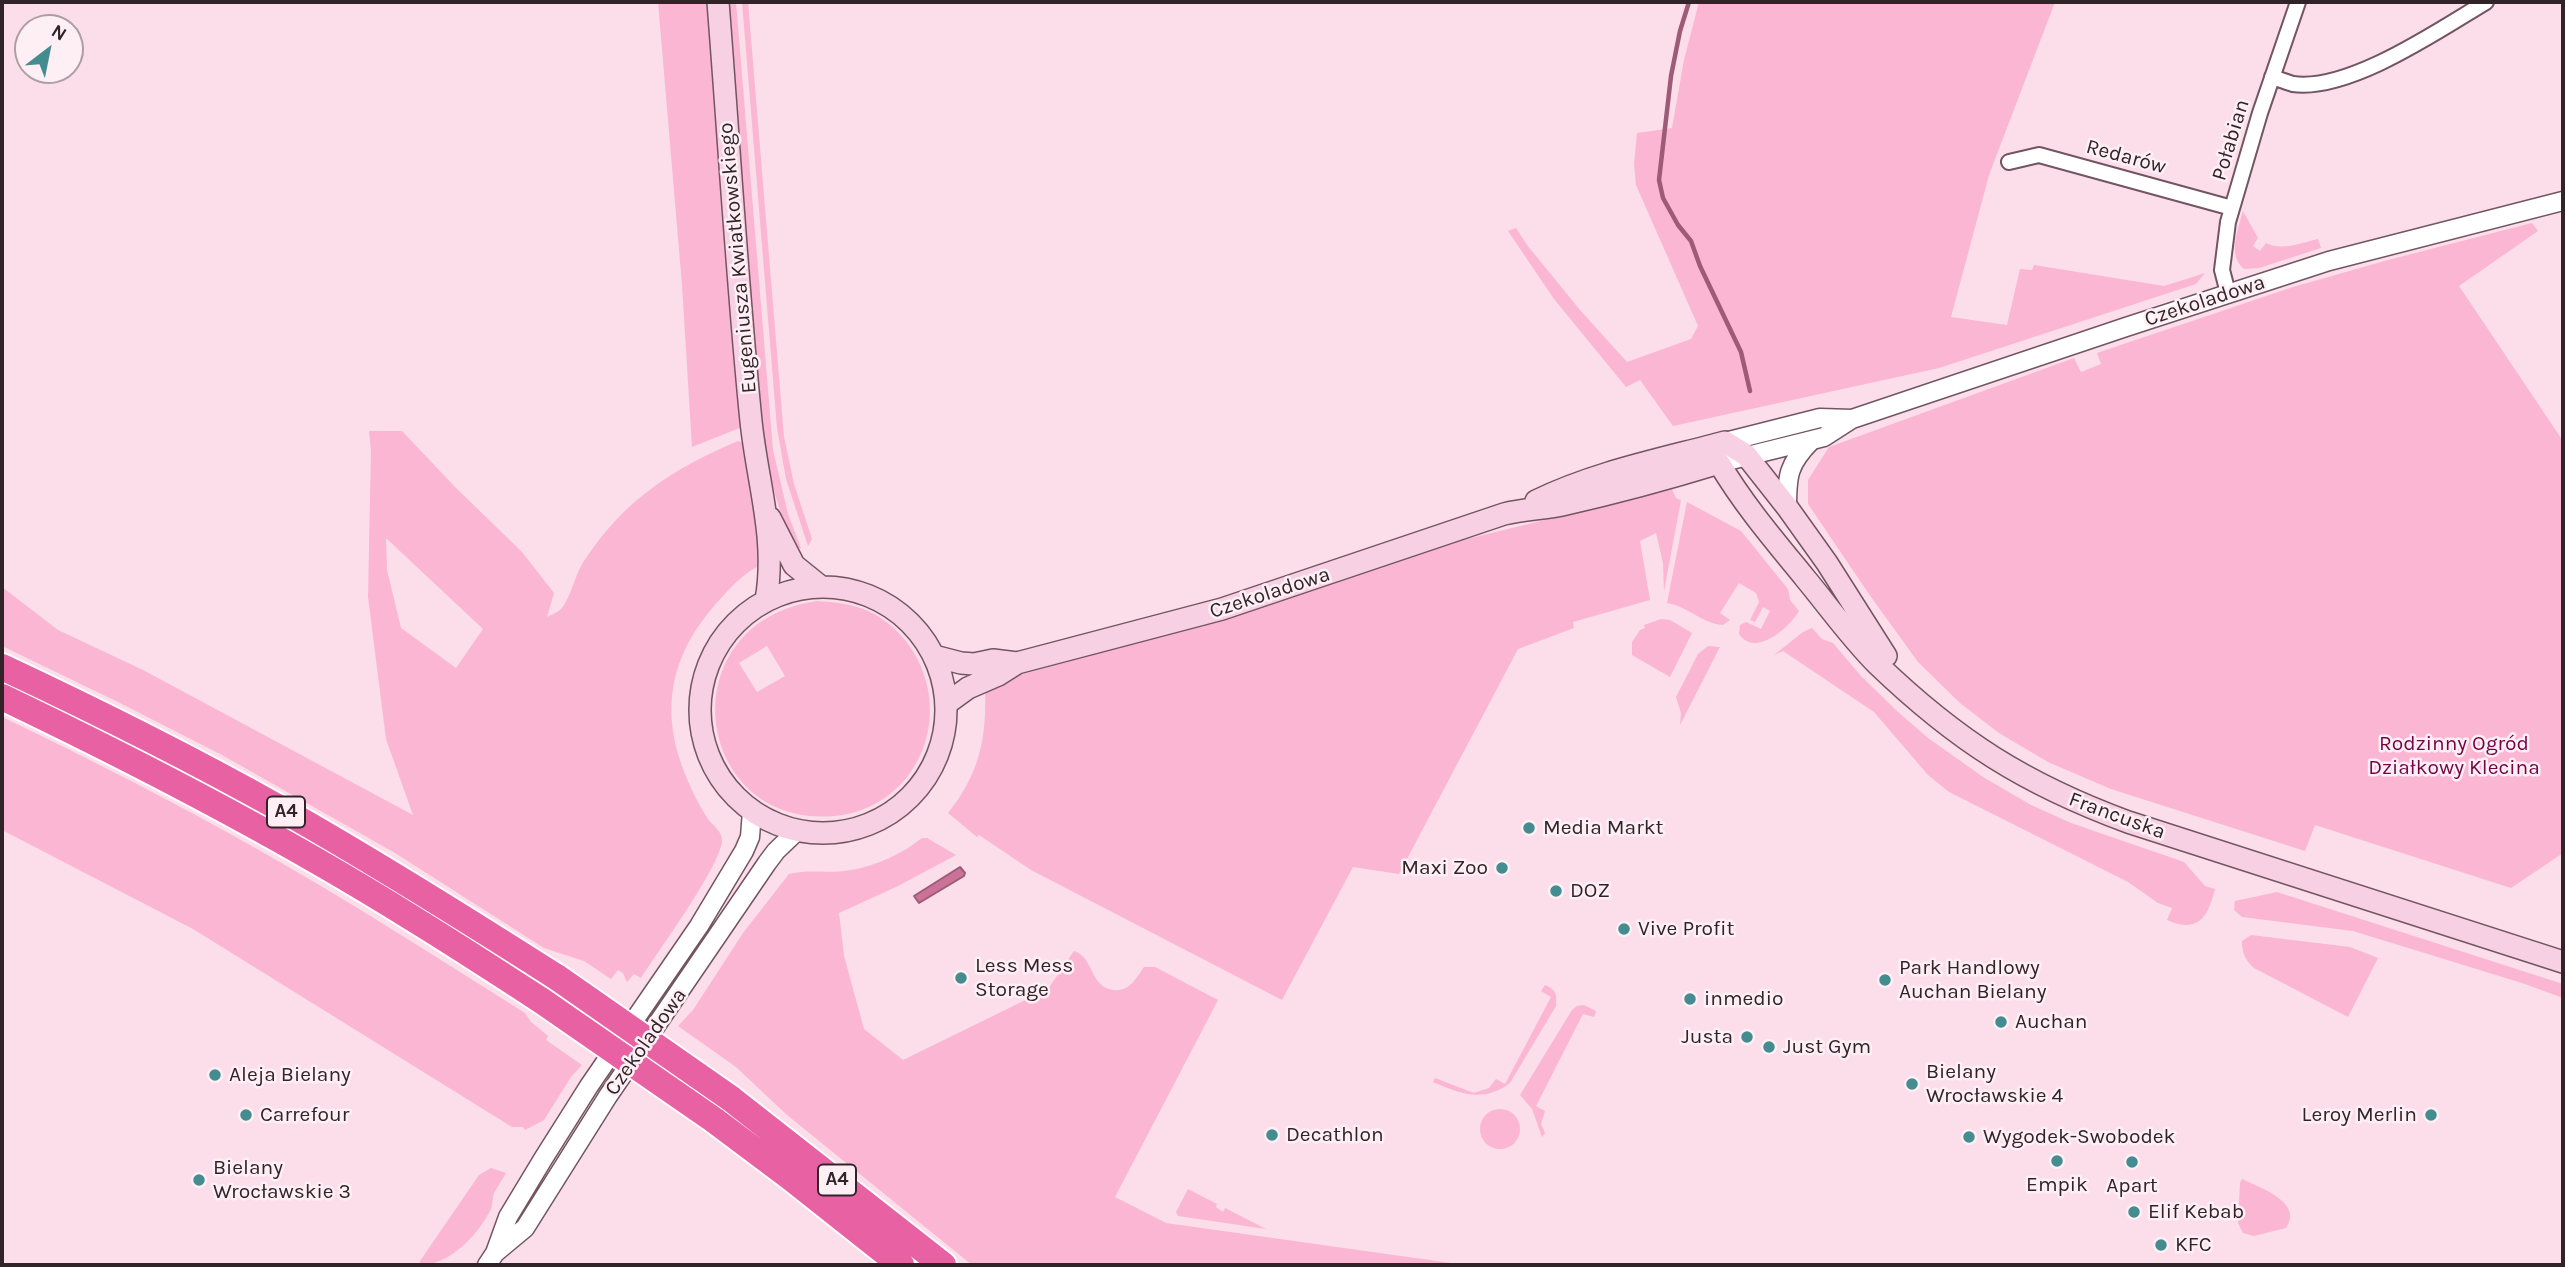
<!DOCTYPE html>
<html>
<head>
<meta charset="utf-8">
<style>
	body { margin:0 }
	#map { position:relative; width:2565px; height:1267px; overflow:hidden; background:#fbdee9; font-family:Karla,sans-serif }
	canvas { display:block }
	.frame { position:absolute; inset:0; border:4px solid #312429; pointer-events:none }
	.north { position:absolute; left:14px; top:14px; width:70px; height:70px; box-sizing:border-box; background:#feeff5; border:2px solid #ac9ea3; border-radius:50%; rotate:32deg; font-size:19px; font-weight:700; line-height:28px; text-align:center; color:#312429 }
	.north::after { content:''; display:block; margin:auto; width:24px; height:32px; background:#448c90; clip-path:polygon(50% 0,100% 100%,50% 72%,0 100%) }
</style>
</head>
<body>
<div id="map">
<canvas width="2565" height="1267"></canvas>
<div class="frame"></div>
<div class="north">N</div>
</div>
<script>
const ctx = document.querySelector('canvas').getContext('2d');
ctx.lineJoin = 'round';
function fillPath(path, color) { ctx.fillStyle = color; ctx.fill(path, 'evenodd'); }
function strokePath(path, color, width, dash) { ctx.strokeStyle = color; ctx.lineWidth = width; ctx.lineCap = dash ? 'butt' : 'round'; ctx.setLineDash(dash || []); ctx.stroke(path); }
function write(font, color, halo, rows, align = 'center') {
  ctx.font = font + ' Karla,sans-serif'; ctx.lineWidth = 5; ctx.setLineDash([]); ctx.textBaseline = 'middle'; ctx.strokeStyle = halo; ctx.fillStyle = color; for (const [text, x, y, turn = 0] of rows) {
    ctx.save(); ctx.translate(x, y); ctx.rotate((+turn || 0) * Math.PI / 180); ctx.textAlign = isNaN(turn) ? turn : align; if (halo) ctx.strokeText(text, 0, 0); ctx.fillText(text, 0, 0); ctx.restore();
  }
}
fillPath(new Path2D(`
	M 658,2 L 707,2 L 742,427 L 692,447 L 682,285 Z
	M 727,2 L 736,2 L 773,450 L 788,514 L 801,548 L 792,550 L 771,481 L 761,426 Z
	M 742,2 L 748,2 L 784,437 L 794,484 L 812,539 L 808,546 L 786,479 L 777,428 Z
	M 1699,2 L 2055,2 L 1989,175 L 1951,317 L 2007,325 L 2020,269 L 2032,270 L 2034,265 L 2164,286 L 2205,273 L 2196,284 L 1939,368 L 1673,426 L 1640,380 L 1626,387 L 1554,299 L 1508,231 L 1516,228 L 1527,245 L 1580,310 L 1627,362 L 1691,339 L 1698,326 L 1636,185 L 1634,164 L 1637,133 L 1672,128 L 1684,60 Z
	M 2243,211 L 2258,238 L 2253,246 L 2260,251 L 2266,243 C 2281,251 2302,243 2318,239 L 2321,248 L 2259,268 L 2244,269 C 2227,255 2238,230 2243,211 Z
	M 2532,223 L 2538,231 L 2459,286 L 2563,441 L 2563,853 L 2511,888 L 2315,825 L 2305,851 L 2111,789 L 2048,762 L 1999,733 L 1960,703 L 1918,662 L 1871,597 L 1808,504 L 1808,480 L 1829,447 L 2074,358 L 2081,372 L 2101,364 L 2097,353 L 2293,287 L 2388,260 Z
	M 369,431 L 402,431 L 455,487 L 522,552 L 554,593 L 547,617 C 551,615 558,612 561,609 C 571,598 575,574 584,561 C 624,500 672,469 738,441 L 744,443 L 762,550 L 759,566 C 744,573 734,584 723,596 C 676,645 658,700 682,766 C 688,783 698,804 708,819 C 713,826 722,831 722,840 C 722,864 657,953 641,978 L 634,974 L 627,982 L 623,973 L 618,970 L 611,979 L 584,961 L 544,948 L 395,853 L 222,755 L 116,701 L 2,646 L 2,587 L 58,630 L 143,670 L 413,815 L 386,739 L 368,597 L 371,451 ZM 386,538 L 483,629 L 456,668 L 401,628 L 387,570 Z
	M 1672,489 L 1676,498 L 1681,500 L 1664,591 L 1663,563 L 1656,533 L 1640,541 L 1650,600 L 1573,622 L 1574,628 L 1518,649 L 1399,874 L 1353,867 L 1282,1000 L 1031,870 L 979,835 L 977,837 L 948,813 C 980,773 987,737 985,686 L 991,683 L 1225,618 L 1438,546 Z
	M 1687,502 L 1741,531 L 1788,589 L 1790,600 L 1799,611 C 1789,628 1755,658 1739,634 L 1740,625 L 1746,622 L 1761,629 L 1770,611 L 1763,607 L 1755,622 L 1750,620 L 1759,602 L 1756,593 L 1739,583 L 1720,613 L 1730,620 L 1723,625 C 1703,624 1687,606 1667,603 Z
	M 817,601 C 835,602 852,604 868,611 C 929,640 949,719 910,773 C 893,797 864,814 834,816 C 693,828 666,623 817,601 ZM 767,646 L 785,676 L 757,692 L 739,663 Z
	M 1661,619 L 1670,620 L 1692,633 L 1670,677 L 1632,655 L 1632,642 L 1640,630 L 1645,628 L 1644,625 Z
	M 1812,628 L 1822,639 L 1833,643 L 1861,676 L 1897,711 L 1928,738 L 1983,777 L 2031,805 L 2071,823 L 2184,862 L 2205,886 L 2215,889 C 2208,917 2198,934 2167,920 L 2172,908 L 2158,903 L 2128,882 L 1949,792 L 1928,775 L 1874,712 L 1783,651 L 1774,655 L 1803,632 Z
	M 1708,646 L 1720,647 L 1680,725 L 1681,713 L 1676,697 L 1698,654 Z
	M 2,717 C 88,758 174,802 257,849 C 348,900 436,957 525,1013 L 531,1022 L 548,1036 L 546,1040 L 582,1065 L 571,1077 L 544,1120 L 525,1130 L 523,1127 L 512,1127 L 193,929 L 2,830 Z
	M 922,838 L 927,838 L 956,855 L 898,886 L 839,913 L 844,956 L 864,1029 L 903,1060 L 1048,989 L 1074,951 C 1094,957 1089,986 1113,990 C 1130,992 1136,978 1144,967 L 1155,967 L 1218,1000 L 1115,1197 L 1166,1223 L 1465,1265 L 972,1265 L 787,1115 L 736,1067 L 678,1026 L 693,1010 L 743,933 L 789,874 C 809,869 830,874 851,870 C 876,866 902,854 922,838 Z
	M 2277,892 L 2563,984 L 2563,998 L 2522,983 L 2353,931 L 2242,917 L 2234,910 L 2235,901 Z
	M 2251,935 L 2350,947 L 2378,958 L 2348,1017 L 2254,968 C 2245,960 2242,953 2242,941 Z
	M 1545,985 C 1556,990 1557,993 1556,1006 L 1510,1083 C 1483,1103 1461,1094 1433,1082 L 1435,1078 L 1474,1093 L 1489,1088 L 1496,1079 L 1505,1084 L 1551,997 L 1541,991 Z
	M 1584,1005 L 1596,1011 L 1594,1017 L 1583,1014 L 1536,1106 L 1545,1111 L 1541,1124 L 1545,1133 L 1542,1137 L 1532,1109 L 1520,1095 L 1572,1010 L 1577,1006 Z
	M1480 1129a20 20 0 1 1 40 0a20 20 0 1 1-40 0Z
	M 491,1168 L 506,1173 C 502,1180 498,1186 494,1193 C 492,1198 493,1204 491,1209 C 478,1235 450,1265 420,1265 L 420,1261 L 479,1175 Z
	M 2242,1179 C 2260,1188 2304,1202 2286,1228 L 2254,1236 L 2243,1233 L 2238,1223 L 2240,1183 Z
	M 1188,1189 L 1217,1204 L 1216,1207 L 1223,1212 L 1225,1208 L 1266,1229 L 1178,1216 L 1176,1212 Z`), '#fab6d2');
const water = new Path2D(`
	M 960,867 L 965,873 L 964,876 L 919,903 L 914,896 Z`);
fillPath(water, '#cb7299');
strokePath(water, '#9d5b77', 2);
strokePath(new Path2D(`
	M 1689,2 L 1680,31 L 1671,76 L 1659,180 L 1663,198 L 1678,225 L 1691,241 L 1700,266 L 1741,352 L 1750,391`), '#9d5b77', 4.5);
const minor = new Path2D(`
	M 2272,77 C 2279,79 2286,82 2293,84 C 2349,92 2439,30 2486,2
	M 2009,162 L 2039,155 L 2232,208
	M 2228,293 L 2222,270 L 2228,222 L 2260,113 L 2298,2`);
const tertiary = new Path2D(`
	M 1722,451 L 1725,442 L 1820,418 L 1852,419
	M 1719,463 L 1824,437 L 1852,419 L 2126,327 L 2329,261 L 2563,201
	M 1787,507 C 1787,476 1788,464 1811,441
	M 495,1253 L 525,1228 L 608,1096 L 767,863 L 776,851 L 798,830
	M 487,1265 L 495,1253 L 508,1217 L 543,1159 L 589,1086 L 699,926 L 744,851 L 750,837 L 752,811`);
const secondary = new Path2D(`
	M 718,2 C 729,141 737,282 751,421 C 757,481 777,539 766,600
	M 1536,501 C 1595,472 1662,459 1725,442 L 1746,455 L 1787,507 L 1827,563 L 1886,656
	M 770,518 L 794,565 L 820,586
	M700 710a123 123 0 1 1 246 0a123 123 0 1 1-246 0Z
	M 934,656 L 961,663 L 974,664 L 993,660 L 1017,663
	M 946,704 L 968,688 L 998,675 L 1017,663 L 1222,609 L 1504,514 C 1523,509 1543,509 1562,505 C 1615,493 1667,479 1719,463 C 1744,505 1774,540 1805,578 C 1829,607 1851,638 1877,664 C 1957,741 2025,784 2128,822 L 2563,962`);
const motorway = new Path2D(`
	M 2,667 C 96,711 190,758 281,809 C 375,862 467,920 558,978
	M 2,697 C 142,764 281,836 412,918 C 456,945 499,973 542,1001
	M 730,1098 L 943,1265
	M 714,1120 L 790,1177 L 901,1265`);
strokePath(minor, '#735561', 18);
strokePath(tertiary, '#735561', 21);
strokePath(secondary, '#735561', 24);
strokePath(motorway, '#fff', 30);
strokePath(minor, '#fff', 14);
strokePath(tertiary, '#fff', 18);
strokePath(secondary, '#f8d0e3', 21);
strokePath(motorway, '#e861a2', 26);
const motorwayBridge = new Path2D(`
	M 558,978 L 730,1098
	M 542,1001 L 714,1120`);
strokePath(motorwayBridge, '#fff', 30, []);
strokePath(motorwayBridge, '#e861a2', 26);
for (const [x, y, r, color] of [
	[1529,828,7,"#448c90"],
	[1502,868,7,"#448c90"],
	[1556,891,7,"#448c90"],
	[1624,929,7,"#448c90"],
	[961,978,7,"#448c90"],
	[1885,980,7,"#448c90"],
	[1690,999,7,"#448c90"],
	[2001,1022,7,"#448c90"],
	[1747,1037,7,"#448c90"],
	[1769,1047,7,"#448c90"],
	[215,1075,7,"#448c90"],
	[1912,1084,7,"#448c90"],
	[246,1115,7,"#448c90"],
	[2431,1115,7,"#448c90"],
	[1272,1135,7,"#448c90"],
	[1969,1137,7,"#448c90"],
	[2057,1161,7,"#448c90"],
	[2132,1162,7,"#448c90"],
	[199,1180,7,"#448c90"],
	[2134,1212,7,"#448c90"],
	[2161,1245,7,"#448c90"]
]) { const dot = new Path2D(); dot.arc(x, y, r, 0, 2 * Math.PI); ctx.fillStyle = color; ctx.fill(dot); strokePath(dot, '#feeff5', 2.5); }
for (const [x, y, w] of [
	[286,812,38],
	[837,1180,38]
]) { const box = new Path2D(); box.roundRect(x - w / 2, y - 15.5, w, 31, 5); ctx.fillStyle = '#feeff5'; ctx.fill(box); strokePath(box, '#312429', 2); }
write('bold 19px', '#312429', null, [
	["A4",286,812],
	["A4",837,1180]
]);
write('21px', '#312429', '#feeff5', [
	["Połabian",2231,140,-73],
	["Redarów",2126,157,15],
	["Eugeniusza Kwiatkowskiego",738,258,-95],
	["Czekoladowa",2205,301,-18],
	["Czekoladowa",1270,593,-18],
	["Francuska",2117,816,20],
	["Czekoladowa",646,1042,-55]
]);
write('21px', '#750446', '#feeff5', [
	["Rodzinny Ogród",2454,744],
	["Działkowy Klecina",2454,768]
]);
write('21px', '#312429', '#feeff5', [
	["Media Markt",1543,828],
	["Maxi Zoo",1488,868,"right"],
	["DOZ",1570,891],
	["Vive Profit",1638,929],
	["Less Mess",975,966],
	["Storage",975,990],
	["Park Handlowy",1899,968],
	["Auchan Bielany",1899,992],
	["inmedio",1704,999],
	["Auchan",2015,1022],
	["Justa",1733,1037,"right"],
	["Just Gym",1783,1047],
	["Bielany",1926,1072],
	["Wrocławskie 4",1926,1096],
	["Aleja Bielany",229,1075],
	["Carrefour",260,1115],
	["Leroy Merlin",2417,1115,"right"],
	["Decathlon",1286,1135],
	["Wygodek-Swobodek",1983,1137],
	["Bielany",213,1168],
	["Wrocławskie 3",213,1192],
	["Empik",2057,1185,"center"],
	["Apart",2132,1186,"center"],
	["Elif Kebab",2148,1212],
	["KFC",2175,1245]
], 'left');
</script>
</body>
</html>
